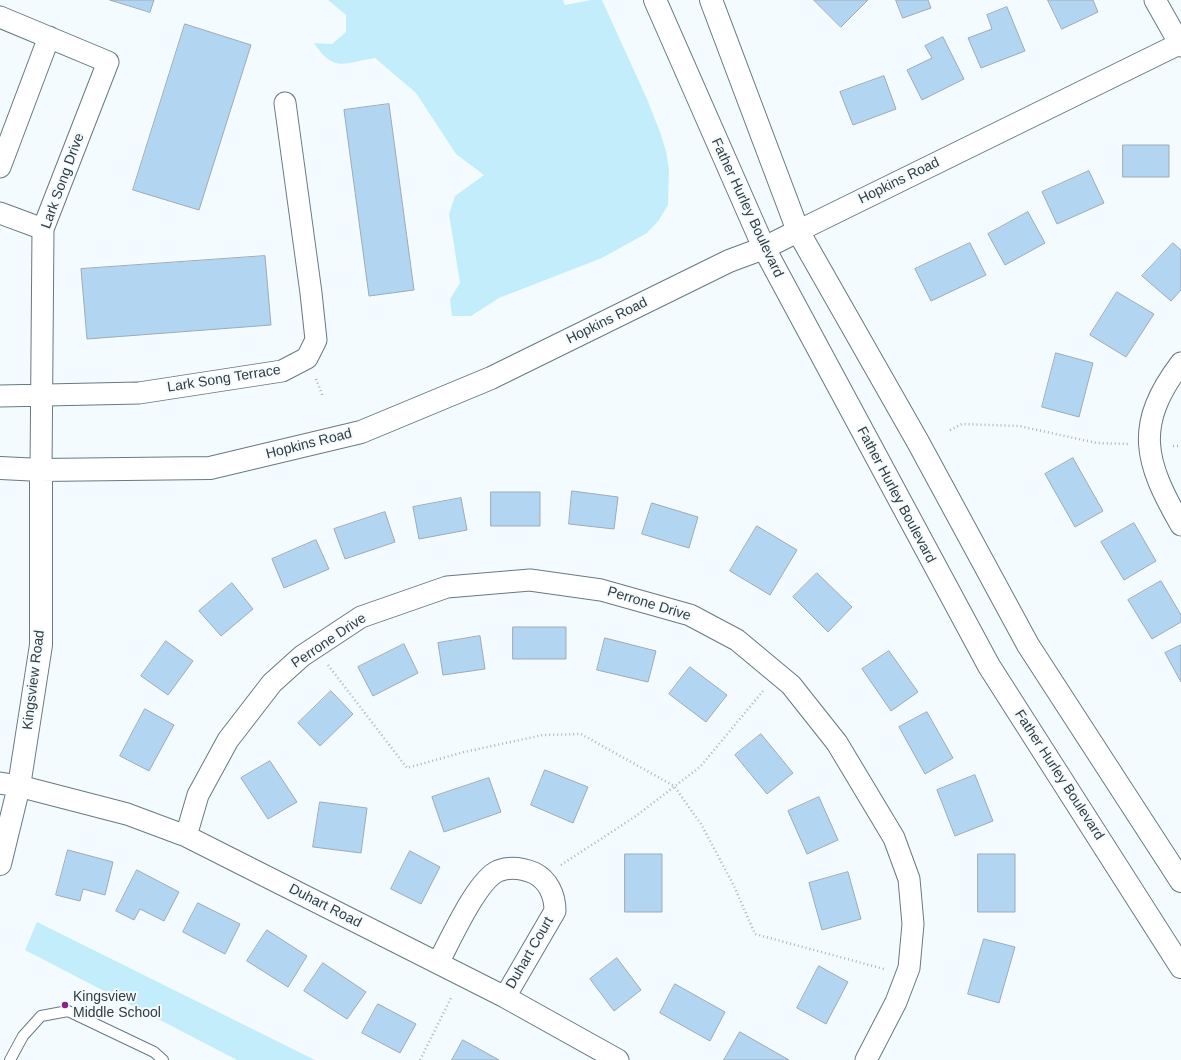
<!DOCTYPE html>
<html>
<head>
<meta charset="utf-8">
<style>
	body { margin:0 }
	canvas { display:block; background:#f3fbfe }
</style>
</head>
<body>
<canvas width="1181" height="1060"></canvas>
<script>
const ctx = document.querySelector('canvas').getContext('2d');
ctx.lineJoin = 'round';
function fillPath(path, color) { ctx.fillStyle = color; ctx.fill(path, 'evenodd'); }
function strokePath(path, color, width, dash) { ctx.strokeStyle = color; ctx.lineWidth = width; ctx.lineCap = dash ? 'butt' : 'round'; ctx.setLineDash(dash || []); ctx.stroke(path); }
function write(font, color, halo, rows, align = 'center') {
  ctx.font = font + ' Arial,sans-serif'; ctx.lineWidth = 4; ctx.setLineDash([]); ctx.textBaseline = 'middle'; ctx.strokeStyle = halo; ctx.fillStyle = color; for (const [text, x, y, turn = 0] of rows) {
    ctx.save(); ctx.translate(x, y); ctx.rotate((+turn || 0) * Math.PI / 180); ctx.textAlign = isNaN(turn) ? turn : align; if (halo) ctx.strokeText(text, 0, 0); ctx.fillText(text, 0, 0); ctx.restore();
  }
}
fillPath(new Path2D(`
	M 328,0 L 563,0 L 565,5 L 591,0 L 602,0 L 647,99 L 660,132 L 666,151 L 669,169 L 668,205 L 659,220 L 647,233 L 602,258 L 499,298 L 471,316 L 452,316 L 450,299 L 460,283 L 449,214 L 455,196 L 484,175 L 456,154 L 416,93 L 375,58 C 344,63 334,73 314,43 L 332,44 L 346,32 L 346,15 Z
	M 37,922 L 315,1060 L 237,1060 L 25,950 Z`), '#c4edfb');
const building = new Path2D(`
	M 110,0 L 154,0 L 150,12 Z
	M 814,0 L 868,0 L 841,27 Z
	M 896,0 L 928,0 L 931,8 L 903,18 Z
	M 1048,0 L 1093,0 L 1098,12 L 1062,29 Z
	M 1007,7 L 1025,51 L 981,68 L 968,38 L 992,29 L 987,15 Z
	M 185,24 L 251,45 L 199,210 L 133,190 Z
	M 943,37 L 964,79 L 922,100 L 907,70 L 932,58 L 925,46 Z
	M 884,76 L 896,109 L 853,125 L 840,92 Z
	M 389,104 L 414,290 L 369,296 L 344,110 Z
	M 1123,145 L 1169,145 L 1169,177 L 1123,177 Z
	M 1089,171 L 1104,203 L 1057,224 L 1042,192 Z
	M 1028,212 L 1045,243 L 1005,265 L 988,234 Z
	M 970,243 L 986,275 L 931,301 L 915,269 Z
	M 1173,243 L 1181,250 L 1181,290 L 1171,301 L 1142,276 Z
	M 265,256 L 271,325 L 87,339 L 81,269 Z
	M 1117,292 L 1154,314 L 1126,357 L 1090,335 Z
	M 1056,353 L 1093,363 L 1079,417 L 1042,407 Z
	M 1073,458 L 1103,511 L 1075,527 L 1045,474 Z
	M 572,491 L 618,497 L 614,529 L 569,524 Z
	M 491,492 L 540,492 L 540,526 L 491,526 Z
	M 461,498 L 467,530 L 419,539 L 413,507 Z
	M 652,503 L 698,517 L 689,548 L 642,534 Z
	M 385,512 L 395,542 L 345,559 L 334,529 Z
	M 1134,523 L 1156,561 L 1124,580 L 1101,542 Z
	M 757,526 L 797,550 L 770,595 L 730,571 Z
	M 316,540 L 329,569 L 284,588 L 272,559 Z
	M 817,573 L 852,607 L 828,632 L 793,597 Z
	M 1161,581 L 1181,615 L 1181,622 L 1152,639 L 1128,600 Z
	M 232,583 L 253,609 L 221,636 L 199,611 Z
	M 513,627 L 566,627 L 566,659 L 513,659 Z
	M 480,636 L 485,669 L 443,675 L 438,643 Z
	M 605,638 L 656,651 L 648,682 L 597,670 Z
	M 166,641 L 193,661 L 168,695 L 141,676 Z
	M 404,644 L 418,673 L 373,696 L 358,667 Z
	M 1181,645 L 1181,682 L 1165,653 Z
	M 889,651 L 918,692 L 891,711 L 862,669 Z
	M 690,667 L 727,695 L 706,722 L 669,694 Z
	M 331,691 L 353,714 L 320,746 L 298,723 Z
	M 145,709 L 174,725 L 149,771 L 120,756 Z
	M 927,712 L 953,758 L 925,774 L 899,727 Z
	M 761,734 L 793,773 L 767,794 L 735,755 Z
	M 270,761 L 297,802 L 268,819 L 241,778 Z
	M 545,770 L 588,787 L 573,823 L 531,805 Z
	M 975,775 L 993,821 L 955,836 L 937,790 Z
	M 489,778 L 501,812 L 444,832 L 432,797 Z
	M 819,797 L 838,840 L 807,854 L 788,811 Z
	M 320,802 L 367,808 L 361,853 L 313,847 Z
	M 68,850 L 113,862 L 105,895 L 83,889 L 80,901 L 56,895 Z
	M 410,851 L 440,867 L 421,904 L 391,889 Z
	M 625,854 L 662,854 L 662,912 L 625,912 Z
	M 978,854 L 1015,854 L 1015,912 L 978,912 Z
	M 137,870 L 179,892 L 164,921 L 140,909 L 134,920 L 116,911 Z
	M 848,872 L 861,919 L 822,930 L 809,883 Z
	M 198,903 L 240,924 L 225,954 L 183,932 Z
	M 267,930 L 307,956 L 288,987 L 247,961 Z
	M 984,939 L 1015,947 L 999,1003 L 968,994 Z
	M 617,958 L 641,990 L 614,1011 L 590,979 Z
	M 323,963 L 366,992 L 347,1019 L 304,991 Z
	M 819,966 L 848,982 L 826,1024 L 797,1008 Z
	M 675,984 L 725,1012 L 710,1041 L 660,1013 Z
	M 378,1004 L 416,1024 L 400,1053 L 362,1033 Z
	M 740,1032 L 789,1060 L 724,1060 Z
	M 463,1040 L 499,1060 L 452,1060 Z`);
fillPath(building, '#b2d5f1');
strokePath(building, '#9dabb7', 1);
const lane = new Path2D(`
	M 10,1060 L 23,1036 L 41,1016 L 68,1011 L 154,1052 L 163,1060`);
const street = new Path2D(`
	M 1155,0 L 1181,46
	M 0,17 L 108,62 L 43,229 L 41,470
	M 0,167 L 49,37
	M 0,213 L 43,229
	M 798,231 L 1179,44
	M 1181,363 C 1134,425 1144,461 1181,525
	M 0,396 L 139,393 L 282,371 L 307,358 L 316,340 L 311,293 L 285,103
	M 0,783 L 19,786 L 127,814 L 186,836 L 505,997 L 618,1060
	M 186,836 L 198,795 L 228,740 L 272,683 L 302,656 L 361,617 L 447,587 L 530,580 L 601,590 L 690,615 L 737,640 L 791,685 L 837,743 L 894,838 L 909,879 L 913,924 L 909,968 L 896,1002 L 866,1060
	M 438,963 C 450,941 477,880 498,871 C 511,866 522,868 534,873 C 548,880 555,895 555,911 L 505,997`);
const secondary = new Path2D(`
	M 655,0 L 764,248 L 989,666 L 1181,967
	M 711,0 L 798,231 L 918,442 L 1028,645 L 1181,881
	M 0,468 L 41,470 L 210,468 L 361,432 L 491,378 L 729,261 L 764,248 L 798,231
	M 0,864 L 19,786 L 41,645 L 41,470`);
strokePath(lane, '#687a80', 12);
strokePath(street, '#687a80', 23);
strokePath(secondary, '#687a80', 24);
strokePath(new Path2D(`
	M 316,379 L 323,397
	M 950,430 L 962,424 L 1019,426 L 1097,443 L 1128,444
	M 1173,446 L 1181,446
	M 328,665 L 407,768 L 464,752 L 543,735 L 581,734 L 674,786 L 701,824 L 734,886 L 755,934 L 884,969
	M 561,865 L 636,816 L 700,767 L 763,691
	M 420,1060 L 452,996`), '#acb4b7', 2.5, [1, 3]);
strokePath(lane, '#fff', 10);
strokePath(street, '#fff', 21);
strokePath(secondary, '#fff', 22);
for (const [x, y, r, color] of [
	[65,1005,4,"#8b2389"]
]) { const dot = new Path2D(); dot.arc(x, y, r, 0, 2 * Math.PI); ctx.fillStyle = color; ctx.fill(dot); strokePath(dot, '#f3fbfe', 1.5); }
write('14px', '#333b3e', '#f3fbfe', [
	["Lark Song Drive",63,181,-70],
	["Hopkins Road",899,181,-26],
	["Father Hurley Boulevard",747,208,65],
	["Hopkins Road",607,321,-26],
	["Lark Song Terrace",224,379,-9],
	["Hopkins Road",309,444,-14],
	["Father Hurley Boulevard",896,495,62],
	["Perrone Drive",649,604,17],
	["Perrone Drive",329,641,-34],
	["Kingsview Road",34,680,-83],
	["Father Hurley Boulevard",1059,775,57],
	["Duhart Road",325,906,27],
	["Duhart Court",530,953,-60]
]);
write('14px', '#333b3e', '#f3fbfe', [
	["Kingsview",73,997],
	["Middle School",73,1013]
], 'left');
</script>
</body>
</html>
